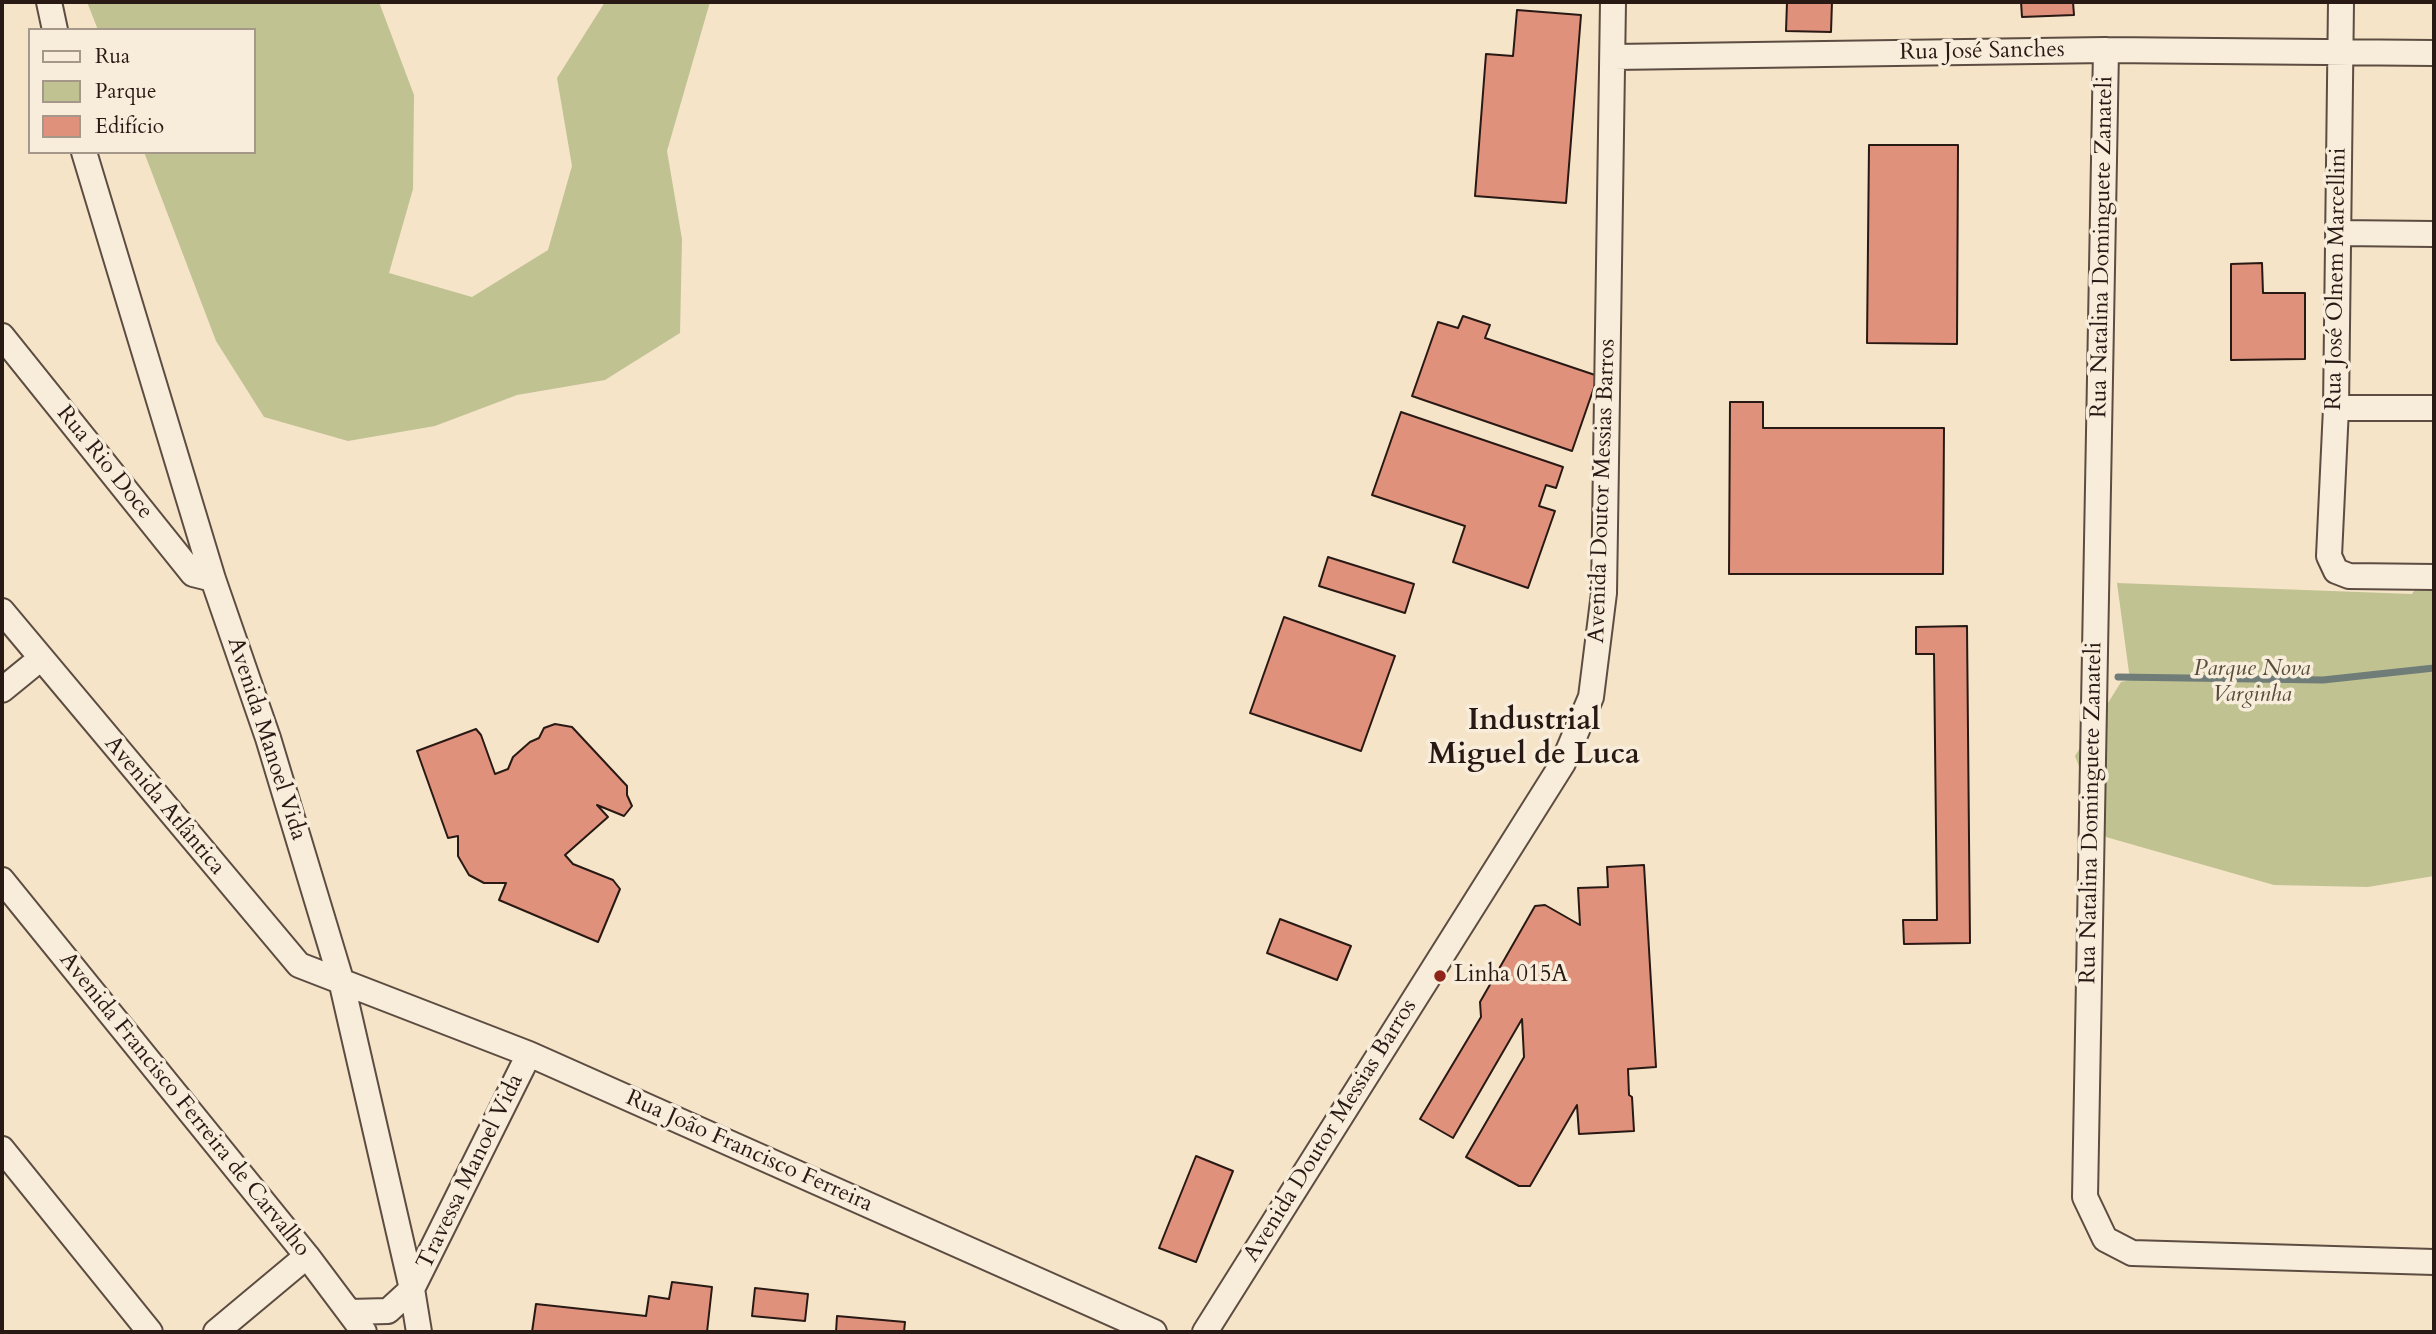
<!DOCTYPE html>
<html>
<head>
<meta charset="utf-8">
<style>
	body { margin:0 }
	#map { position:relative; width:2436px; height:1334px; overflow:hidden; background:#f5e4c8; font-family:Cardo,serif }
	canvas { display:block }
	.frame { position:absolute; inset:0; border:4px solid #291914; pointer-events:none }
	.legend { position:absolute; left:28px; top:28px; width:228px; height:126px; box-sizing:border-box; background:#f8eddb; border:2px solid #a5988b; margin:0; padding:9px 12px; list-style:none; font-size:21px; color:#291914 }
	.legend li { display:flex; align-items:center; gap:14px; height:35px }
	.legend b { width:35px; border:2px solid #a5988b }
</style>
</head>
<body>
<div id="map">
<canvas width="2436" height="1334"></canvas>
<div class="frame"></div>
<ul class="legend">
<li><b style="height:9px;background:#f8eddb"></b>Rua</li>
<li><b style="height:19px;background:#c1c292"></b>Parque</li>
<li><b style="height:19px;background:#df917c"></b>Edifício</li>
</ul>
</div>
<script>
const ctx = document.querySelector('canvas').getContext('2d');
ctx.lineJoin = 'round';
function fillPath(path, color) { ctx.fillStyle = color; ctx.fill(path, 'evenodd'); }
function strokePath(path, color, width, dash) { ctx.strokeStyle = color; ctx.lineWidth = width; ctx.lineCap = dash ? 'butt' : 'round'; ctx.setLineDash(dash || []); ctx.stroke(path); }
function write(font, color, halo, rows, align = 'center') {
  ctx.font = font + ' Cardo,serif'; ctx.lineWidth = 7; ctx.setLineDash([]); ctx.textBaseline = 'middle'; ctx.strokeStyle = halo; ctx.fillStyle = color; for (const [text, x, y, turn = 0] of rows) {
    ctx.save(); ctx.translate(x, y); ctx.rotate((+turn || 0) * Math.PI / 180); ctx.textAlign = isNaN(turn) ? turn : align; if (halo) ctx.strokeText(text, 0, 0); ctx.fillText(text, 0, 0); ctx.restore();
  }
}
fillPath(new Path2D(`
	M 87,2 L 379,2 L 414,95 L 413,189 L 389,273 L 472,297 L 548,250 L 572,166 L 557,78 L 605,2 L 710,2 L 667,151 L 682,239 L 680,333 L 605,380 L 517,395 L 435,426 L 348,441 L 264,417 L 216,341 L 144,152 L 254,152 L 254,30 L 98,30 Z
	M 2117,583 L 2412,594 L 2419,583 L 2434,584 L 2434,876 L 2368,887 L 2274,885 L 2106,837 L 2075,756 L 2121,682 L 2130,680 Z`), '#c1c292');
strokePath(new Path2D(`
	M 2118,677 L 2323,680 L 2434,668`), '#6f7c78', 7);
const building = new Path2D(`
	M 1787,2 L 1832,2 L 1831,32 L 1786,31 Z
	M 2021,2 L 2073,2 L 2074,15 L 2022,17 Z
	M 1517,10 L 1581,15 L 1566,203 L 1475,196 L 1486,54 L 1513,56 Z
	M 1869,145 L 1958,145 L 1957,344 L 1867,343 Z
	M 2262,263 L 2263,293 L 2305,293 L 2305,359 L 2231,360 L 2231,264 Z
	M 1463,316 L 1490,325 L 1485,338 L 1598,376 L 1572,451 L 1412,396 L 1438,322 L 1458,328 Z
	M 1730,402 L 1763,402 L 1763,428 L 1944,428 L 1943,574 L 1729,574 Z
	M 1401,412 L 1563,467 L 1556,488 L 1546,485 L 1539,506 L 1555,511 L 1528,588 L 1453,562 L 1465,526 L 1372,495 Z
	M 1328,557 L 1414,584 L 1405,613 L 1319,586 Z
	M 1284,617 L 1395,656 L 1361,751 L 1250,713 Z
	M 1967,626 L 1970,943 L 1904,944 L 1903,920 L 1937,920 L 1934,654 L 1916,654 L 1916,627 Z
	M 555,724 L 572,727 L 627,786 L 627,795 L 632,806 L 624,816 L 597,805 L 608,817 L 565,855 L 573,864 L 613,880 L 620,889 L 598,942 L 499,900 L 506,883 L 484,883 L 469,875 L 458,856 L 458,836 L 448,838 L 417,751 L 476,729 L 481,735 L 495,774 L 508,769 L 513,757 L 530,742 L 539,738 L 544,728 Z
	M 1644,865 L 1656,1067 L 1628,1069 L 1629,1095 L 1632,1097 L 1634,1131 L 1579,1134 L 1577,1105 L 1530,1186 L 1519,1186 L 1466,1157 L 1524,1057 L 1522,1019 L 1453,1138 L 1420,1119 L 1481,1017 L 1480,1002 L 1535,906 L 1545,905 L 1580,925 L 1578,888 L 1608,887 L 1607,867 Z
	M 1280,919 L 1351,946 L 1337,980 L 1267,953 Z
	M 1196,1156 L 1233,1171 L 1196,1262 L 1159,1248 Z
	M 672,1282 L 712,1287 L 707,1332 L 532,1332 L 536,1304 L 646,1316 L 649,1296 L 669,1299 Z
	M 755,1288 L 808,1294 L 805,1321 L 752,1316 Z
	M 837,1316 L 905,1322 L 904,1332 L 836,1332 Z`);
fillPath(building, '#df917c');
strokePath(building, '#291914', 2);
const minor = new Path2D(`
	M 49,2 L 55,30
	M 2341,2 L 2336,408 L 2329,556 L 2336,571 L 2349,576 L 2434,577
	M 2106,50 L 2085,1197 L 2105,1239 L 2132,1253 L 2434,1262
	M 1614,57 L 2106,50 L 2434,53
	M 84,152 L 213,579 L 268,738 L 341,980 L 412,1289 L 419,1332
	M 2338,233 L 2434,234
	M 2,336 L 193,574 L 213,579
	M 2336,408 L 2434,408
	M 2,611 L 299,965 L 529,1054 L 1154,1332
	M 2,690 L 40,659
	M 2,880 L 307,1256 L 364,1332
	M 2,1149 L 150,1332
	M 349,1312 L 388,1311 L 412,1289 L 529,1054
	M 216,1332 L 307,1256
	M 1205,1332 L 1563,763 L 1591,697 L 1604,593 L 1613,2`);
strokePath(minor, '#5c4c41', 28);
strokePath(minor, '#f8eddb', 24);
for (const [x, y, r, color] of [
	[1440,976,7,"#8f2418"]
]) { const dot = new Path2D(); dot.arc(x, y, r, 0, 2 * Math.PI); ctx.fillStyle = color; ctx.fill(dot); strokePath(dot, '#f8eddb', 2.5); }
write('23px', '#291914', '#f8eddb', [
	["Rua José Sanches",1982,52,-1],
	["Rua Natalina Dominguete Zanateli",2103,247,-89],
	["Rua José Olnem Marcellini",2337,279,-89],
	["Rua Rio Doce",104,463,51],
	["Avenida Doutor Messias Barros",1603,491,-88],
	["Avenida Manoel Vida",266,739,72],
	["Avenida Atlântica",164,806,50],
	["Rua Natalina Dominguete Zanateli",2092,813,-89],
	["Avenida Francisco Ferreira de Carvalho",184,1105,51],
	["Avenida Doutor Messias Barros",1331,1131,-58],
	["Rua João Francisco Ferreira",749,1152,24],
	["Travessa Manoel Vida",471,1172,-64]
]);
write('italic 23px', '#574c3a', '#f8eddb', [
	["Parque Nova",2252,670],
	["Varginha",2252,696]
]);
write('23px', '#291914', '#f8eddb', [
	["Linha 015A",1454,976]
], 'left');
write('bold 30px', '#291914', '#f8eddb', [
	["Industrial",1534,722],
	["Miguel de Luca",1534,756]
]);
</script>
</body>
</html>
